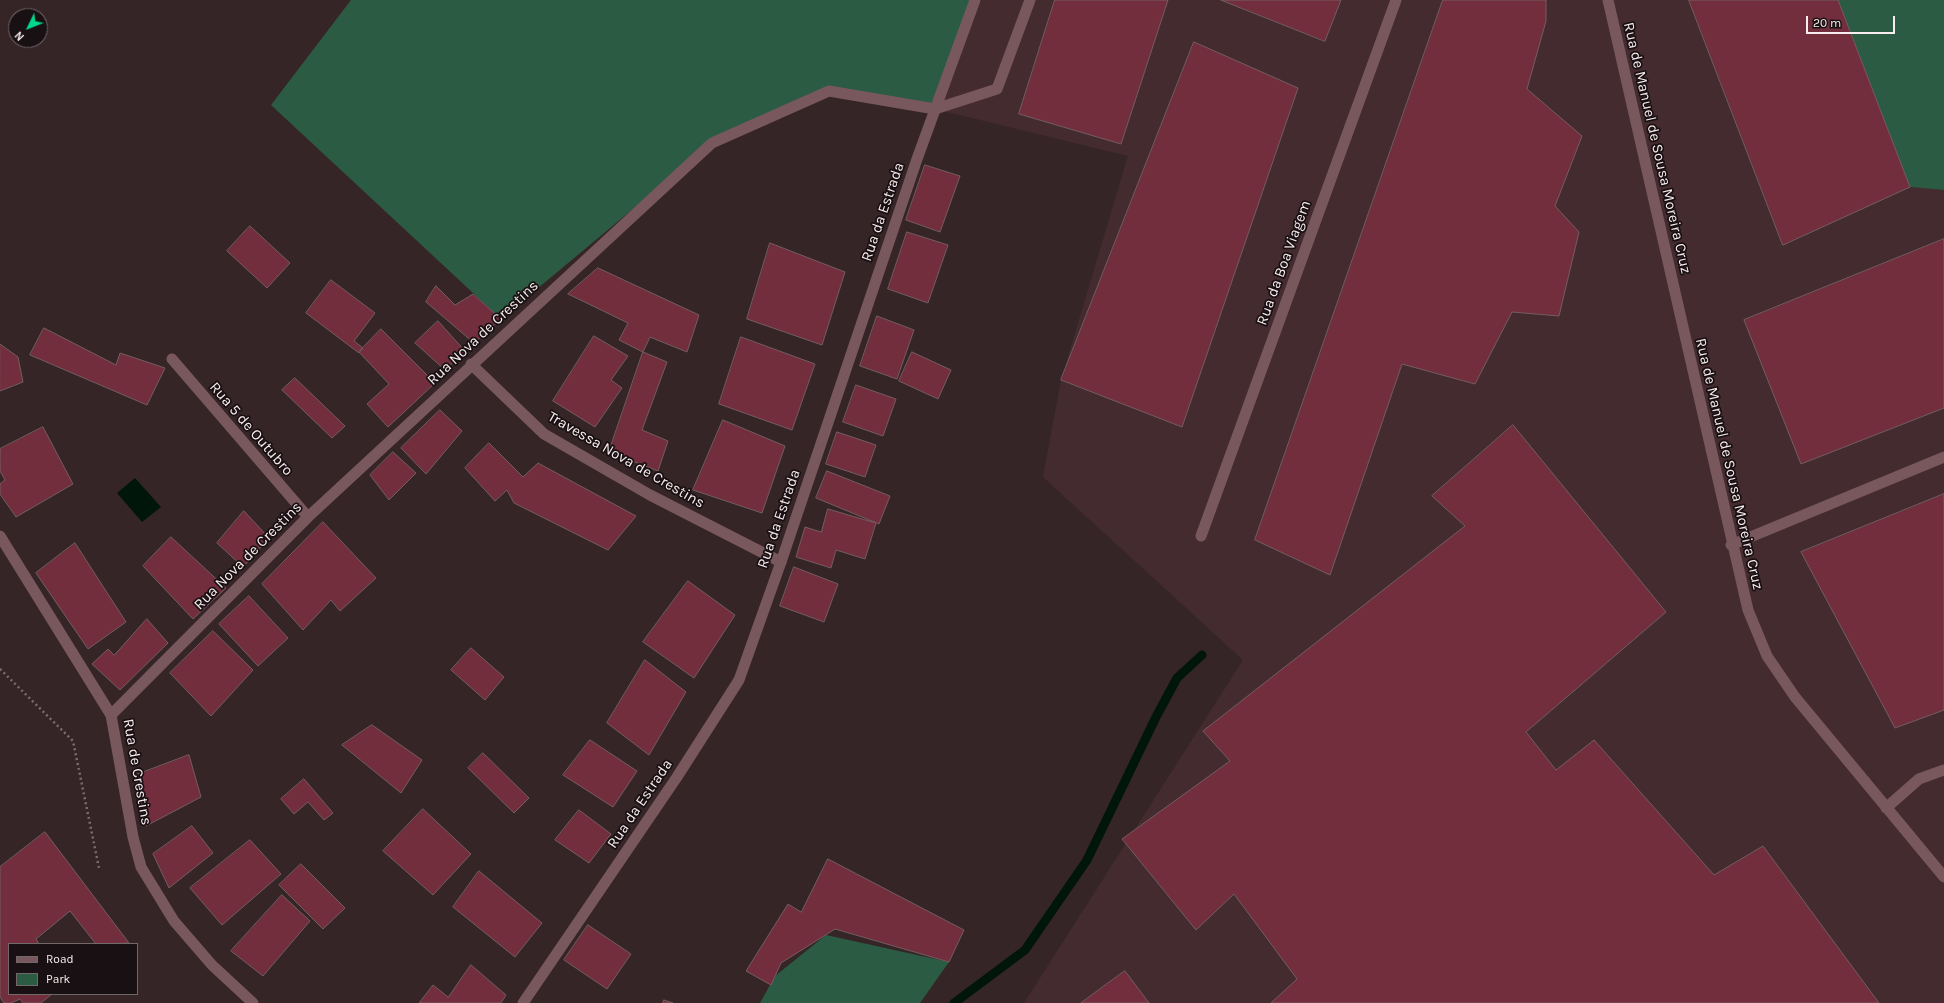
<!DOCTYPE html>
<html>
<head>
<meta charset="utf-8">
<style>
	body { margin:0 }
	#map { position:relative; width:1944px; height:1003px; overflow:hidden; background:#362527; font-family:Karla,sans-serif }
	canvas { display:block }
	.legend { position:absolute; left:8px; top:943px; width:130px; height:52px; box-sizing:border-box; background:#181012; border:1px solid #72686a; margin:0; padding:5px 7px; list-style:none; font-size:12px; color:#f9ecee }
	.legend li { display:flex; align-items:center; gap:8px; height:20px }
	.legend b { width:20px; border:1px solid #72686a }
	.north { position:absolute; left:8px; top:8px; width:40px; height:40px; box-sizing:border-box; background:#181012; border:1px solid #72686a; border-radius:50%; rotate:227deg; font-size:11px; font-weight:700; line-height:16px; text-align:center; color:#f9ecee }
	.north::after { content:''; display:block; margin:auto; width:14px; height:18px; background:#00d98c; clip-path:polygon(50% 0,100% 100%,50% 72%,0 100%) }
	.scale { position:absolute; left:1806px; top:16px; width:89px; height:18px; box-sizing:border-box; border:2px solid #f9ecee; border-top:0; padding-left:5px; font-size:12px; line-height:14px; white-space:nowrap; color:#f9ecee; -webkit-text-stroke:3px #181012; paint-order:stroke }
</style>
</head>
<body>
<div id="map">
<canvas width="1944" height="1003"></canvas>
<ul class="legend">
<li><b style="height:5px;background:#79585d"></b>Road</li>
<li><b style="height:11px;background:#2b5b42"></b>Park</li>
</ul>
<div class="north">N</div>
<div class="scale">20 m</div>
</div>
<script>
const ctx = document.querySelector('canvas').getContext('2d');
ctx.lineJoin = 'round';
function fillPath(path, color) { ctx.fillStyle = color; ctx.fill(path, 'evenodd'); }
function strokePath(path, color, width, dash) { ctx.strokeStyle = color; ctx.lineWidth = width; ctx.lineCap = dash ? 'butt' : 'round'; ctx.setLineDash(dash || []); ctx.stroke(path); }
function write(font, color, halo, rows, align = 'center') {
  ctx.font = font + ' Karla,sans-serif'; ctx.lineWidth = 3.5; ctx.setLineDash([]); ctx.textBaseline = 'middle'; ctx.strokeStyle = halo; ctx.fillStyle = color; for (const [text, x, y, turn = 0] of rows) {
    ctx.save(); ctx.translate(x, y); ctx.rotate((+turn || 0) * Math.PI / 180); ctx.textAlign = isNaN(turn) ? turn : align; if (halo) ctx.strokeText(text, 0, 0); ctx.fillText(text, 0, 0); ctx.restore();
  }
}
fillPath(new Path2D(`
	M 981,0 L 1838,0 L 1910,187 L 1944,190 L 1944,1003 L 1024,1003 L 1243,660 L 1043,477 L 1061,380 L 1128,156 L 935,109 Z`), '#442b2f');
fillPath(new Path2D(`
	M 351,0 L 971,0 L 935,109 L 829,91 L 712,143 L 501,319 L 271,105 Z
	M 1838,0 L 1944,0 L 1944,190 L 1910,187 Z
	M 826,935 L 949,962 L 920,1003 L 760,1003 L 775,976 Z`), '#2b5b42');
fillPath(new Path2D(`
	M 135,478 L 161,507 L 142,522 L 117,493 Z`), '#01160a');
strokePath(new Path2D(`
	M 954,1003 L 1025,950 L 1087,860 L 1156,717 L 1177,678 L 1202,655`), '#01160a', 9);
const building = new Path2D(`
	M 1055,0 L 1168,0 L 1121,144 L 1019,114 Z
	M 1221,0 L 1341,0 L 1325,41 Z
	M 1443,0 L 1546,0 L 1546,21 L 1527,89 L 1582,136 L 1555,206 L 1579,232 L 1559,316 L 1512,312 L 1475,384 L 1402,364 L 1330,575 L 1255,540 Z
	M 1689,0 L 1838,0 L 1910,187 L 1783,245 Z
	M 1194,42 L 1298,88 L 1182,427 L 1061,380 Z
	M 925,165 L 960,176 L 940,232 L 906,220 Z
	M 250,226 L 290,263 L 267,288 L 227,251 Z
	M 907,232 L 948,245 L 928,303 L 888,289 Z
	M 1944,239 L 1944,408 L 1801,464 L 1744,320 Z
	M 770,243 L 845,272 L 822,345 L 747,319 Z
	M 598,268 L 699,315 L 687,352 L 650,337 L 643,352 L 619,340 L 628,323 L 568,294 Z
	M 331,280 L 375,313 L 354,341 L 363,348 L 359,353 L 306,313 Z
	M 436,286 L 455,305 L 473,294 L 501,319 L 474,343 L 426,302 Z
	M 877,316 L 914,330 L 897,379 L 860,366 Z
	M 438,321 L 465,351 L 445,370 L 415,343 Z
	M 44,328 L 116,365 L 120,353 L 165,368 L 147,405 L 30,355 Z
	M 381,329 L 435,383 L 388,427 L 367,404 L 389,384 L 359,352 Z
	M 594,336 L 628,356 L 611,380 L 622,388 L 595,427 L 553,401 Z
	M 741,337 L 815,364 L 792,430 L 719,404 Z
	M 0,344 L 18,357 L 23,382 L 0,391 Z
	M 643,352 L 667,362 L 642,430 L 668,441 L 658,471 L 609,452 Z
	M 912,352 L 951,370 L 938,399 L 899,381 Z
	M 295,378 L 345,426 L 332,438 L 282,390 Z
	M 856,385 L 896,399 L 883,436 L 843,422 Z
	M 440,410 L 462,431 L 426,474 L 401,448 Z
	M 723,420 L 785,446 L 762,513 L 693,490 Z
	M 1513,425 L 1666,612 L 1526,732 L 1556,770 L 1594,740 L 1714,875 L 1763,846 L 1879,1003 L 1271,1003 L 1297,979 L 1234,894 L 1196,930 L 1122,839 L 1230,761 L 1203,731 L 1465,526 L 1432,496 Z
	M 43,427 L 73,484 L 16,517 L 0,494 L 0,484 L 5,480 L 0,471 L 0,449 Z
	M 837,432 L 876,445 L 865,477 L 826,464 Z
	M 489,443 L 523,477 L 538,463 L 636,516 L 608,550 L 514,503 L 507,490 L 495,501 L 465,468 Z
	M 393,452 L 416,473 L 389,500 L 370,475 Z
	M 827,471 L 890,496 L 879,524 L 816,498 Z
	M 1944,494 L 1944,710 L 1895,728 L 1801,552 Z
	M 828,509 L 876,523 L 865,559 L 836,550 L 831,568 L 796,557 L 805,527 L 821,532 Z
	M 244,511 L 269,538 L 243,567 L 217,543 Z
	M 323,522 L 376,578 L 340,611 L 331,600 L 303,630 L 262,584 Z
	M 171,537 L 226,588 L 193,619 L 143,566 Z
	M 75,543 L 126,622 L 88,649 L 36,573 Z
	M 794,567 L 838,584 L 824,622 L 780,606 Z
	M 688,581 L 735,615 L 694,678 L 643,642 Z
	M 249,596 L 288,638 L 258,666 L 219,624 Z
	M 147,619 L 168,643 L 120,690 L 92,664 L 108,649 L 114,655 Z
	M 213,631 L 253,670 L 211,716 L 170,673 Z
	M 471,648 L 504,677 L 485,700 L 451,670 Z
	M 645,660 L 686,692 L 649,755 L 607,723 Z
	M 372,725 L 422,760 L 401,793 L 342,745 Z
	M 590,740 L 637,771 L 613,807 L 563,775 Z
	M 483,753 L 529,798 L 514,813 L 468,768 Z
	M 189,755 L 201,797 L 146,826 L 136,775 Z
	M 304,779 L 333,813 L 324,820 L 308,802 L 294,814 L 281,799 Z
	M 423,809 L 471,854 L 433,895 L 383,851 Z
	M 579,810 L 611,834 L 589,863 L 555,840 Z
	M 192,826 L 213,853 L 169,888 L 153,854 Z
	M 45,832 L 129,943 L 96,944 L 70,911 L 36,939 L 39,944 L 9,944 L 9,994 L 52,994 L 41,1003 L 23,1003 L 20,999 L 11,1003 L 4,1003 L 0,997 L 0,867 Z
	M 250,840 L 281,874 L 222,925 L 190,888 Z
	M 828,859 L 964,930 L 949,962 L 835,929 L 781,963 L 771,985 L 746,971 L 788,904 L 801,912 Z
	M 301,864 L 345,908 L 323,929 L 279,885 Z
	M 479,871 L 542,923 L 515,957 L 453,907 Z
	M 282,895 L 310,921 L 263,976 L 231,951 Z
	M 588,925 L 631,954 L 607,989 L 564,960 Z
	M 471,965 L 506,995 L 501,1003 L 419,1003 L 433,985 L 448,997 Z
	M 1125,971 L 1149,1003 L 1081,1003 Z
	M 664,1000 L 673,1003 L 663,1003 Z`);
fillPath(building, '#732e3e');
strokePath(building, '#725d60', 1);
strokePath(new Path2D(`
	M 0,669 L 73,741 L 99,868`), '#7c6d6f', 2.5, [2, 3]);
strokePath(new Path2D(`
	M 935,109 L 997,89 L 1030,0
	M 1201,536 L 1396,0`), '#79585d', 11);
strokePath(new Path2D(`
	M 1608,0 L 1748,610 L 1767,656 L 1795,697 L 1944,877
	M 172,359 L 308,517
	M 471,364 L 544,434 L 650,495 L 781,562
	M 0,536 L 111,715 L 133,837 L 141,867 L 174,921 L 212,965 L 253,1003
	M 1731,545 L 1944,457
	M 111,715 L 308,517 L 712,143 L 829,91 L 935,109
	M 1886,808 L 1919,779 L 1944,770`), '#79585d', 11);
strokePath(new Path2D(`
	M 523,1003 L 677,777 L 739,680 L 781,562 L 917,159 L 975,0`), '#79585d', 11);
write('15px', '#f9ecee', '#181012', [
	["Rua de Manuel de Sousa Moreira Cruz",1657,148,77],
	["Rua da Estrada",883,212,-71],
	["Rua da Boa Viagem",1284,263,-70],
	["Rua Nova de Crestins",483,333,-43],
	["Rua 5 de Outubro",251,429,49],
	["Travessa Nova de Crestins",626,460,30],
	["Rua de Manuel de Sousa Moreira Cruz",1729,464,77],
	["Rua da Estrada",779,519,-71],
	["Rua Nova de Crestins",248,556,-45],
	["Rua de Crestins",137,772,80],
	["Rua da Estrada",640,804,-56]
]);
</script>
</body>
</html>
